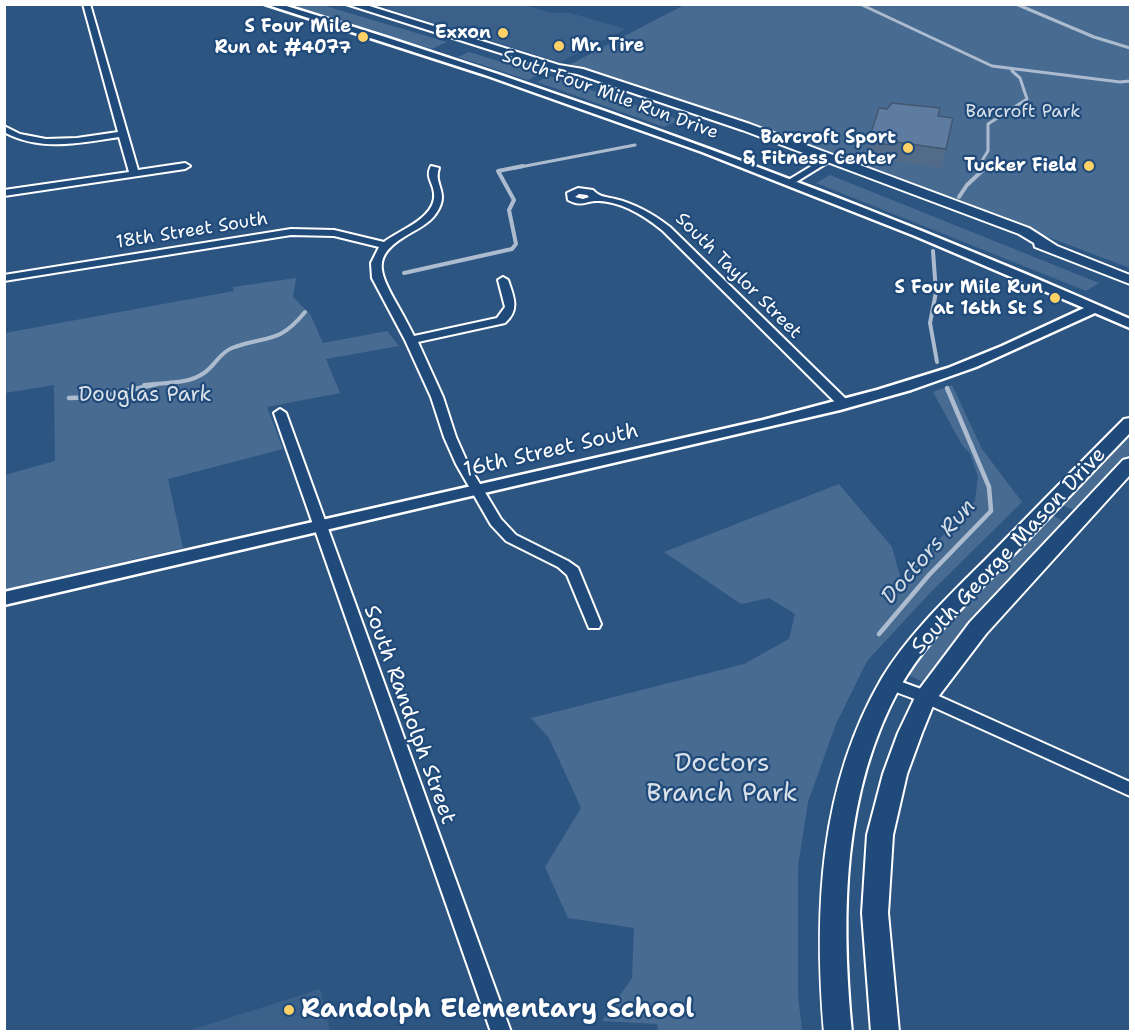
<!DOCTYPE html>
<html>
<head>
<meta charset="utf-8">
<style>
	body { margin:0 }
	#map { position:relative; width:1135px; height:1036px; overflow:hidden; background:#2c5582; font-family:"Shantell Sans",sans-serif }
	canvas { display:block }
	.frame { position:absolute; inset:0; border:6px solid #fff; pointer-events:none }
</style>
</head>
<body>
<div id="map">
<canvas width="1135" height="1036"></canvas>
<div class="frame"></div>
</div>
<script>
const ctx = document.querySelector('canvas').getContext('2d');
ctx.lineJoin = 'round';
function fillPath(path, color) { ctx.fillStyle = color; ctx.fill(path, 'evenodd'); }
function strokePath(path, color, width, dash) { ctx.strokeStyle = color; ctx.lineWidth = width; ctx.lineCap = dash ? 'butt' : 'round'; ctx.setLineDash(dash || []); ctx.stroke(path); }
function write(font, color, halo, rows, align = 'center') {
  ctx.font = font + ' "Shantell Sans",sans-serif'; ctx.lineWidth = 4.5; ctx.setLineDash([]); ctx.textBaseline = 'middle'; ctx.strokeStyle = halo; ctx.fillStyle = color; for (const [text, x, y, turn = 0] of rows) {
    ctx.save(); ctx.translate(x, y); ctx.rotate((+turn || 0) * Math.PI / 180); ctx.textAlign = isNaN(turn) ? turn : align; if (halo) ctx.strokeText(text, 0, 0); ctx.fillText(text, 0, 0); ctx.restore();
  }
}
fillPath(new Path2D(`
	M 395,5 L 528,5 L 527,6 L 553,13 L 570,13 L 626,29 L 560,62 L 386,8 Z
	M 320,989 L 330,1031 L 188,1031 Z`), '#3b618b');
fillPath(new Path2D(`
	M 283,5 L 322,5 L 447,42 L 432,49 Z
	M 684,5 L 1130,5 L 1130,268 L 804,145 L 569,65 Z
	M 469,52 L 540,74 L 528,80 L 458,57 Z
	M 549,76 L 680,120 L 664,127 L 537,82 Z
	M 830,175 L 1099,283 L 1086,291 L 816,183 Z
	M 296,278 L 293,297 L 310,314 L 323,343 L 387,331 L 399,346 L 326,359 L 340,393 L 267,407 L 283,449 L 168,479 L 183,548 L 5,589 L 5,475 L 55,461 L 54,385 L 5,393 L 5,333 L 234,291 L 233,287 Z
	M 952,385 L 982,449 L 1022,502 L 929,594 L 867,661 L 836,724 L 808,802 L 798,866 L 798,995 L 802,1031 L 658,1031 L 657,1024 L 602,1021 L 632,978 L 634,928 L 568,918 L 545,867 L 581,808 L 549,738 L 531,718 L 744,664 L 789,639 L 795,614 L 769,598 L 741,604 L 664,552 L 839,484 L 892,547 L 901,580 L 975,501 L 978,477 L 970,453 L 962,445 L 933,392 Z
	M 1130,433 L 1130,453 L 1076,511 L 1062,505 Z
	M 1052,515 L 1065,522 L 951,644 L 923,682 L 908,675 L 950,620 Z`), '#486b92');
strokePath(new Path2D(`
	M 860,4 L 992,66 L 1120,82 L 1130,81
	M 1016,4 L 1094,37 L 1130,48
	M 515,168 L 635,145
	M 982,168 L 981,162 L 988,151 L 988,124 L 1027,99 L 1020,78 L 1012,71`), '#acbcce', 3);
strokePath(new Path2D(`
	M 959,197 L 967,185 L 983,170 L 982,166
	M 933,251 L 936,292 L 930,323 L 937,362
	M 404,273 L 512,249 L 516,244 L 509,210 L 514,200 L 498,171 L 523,166
	M 144,385 C 163,382 187,385 204,373 C 215,366 219,353 232,348 C 267,335 278,345 305,312`), '#acbcce', 4);
strokePath(new Path2D(`
	M 69,398 L 100,397 L 157,384
	M 879,634 L 929,575 L 991,511 L 989,487 L 947,388`), '#acbcce', 4.5);
const minor = new Path2D(`
	M 83,4 L 90,4 L 138,170 L 185,163 L 190,166 L 185,169 L 4,196 L 4,190 L 129,172 L 119,137 C 81,143 40,152 4,132 L 4,126 L 20,134 L 46,139 L 77,138 L 118,132 Z
	M 828,156 L 835,158 L 793,184 L 785,182 Z
	M 431,166 L 439,168 C 433,185 450,192 437,212 C 430,224 415,230 404,237 C 373,256 379,271 394,299 C 401,311 408,324 414,336 L 497,318 L 505,307 L 498,280 L 503,277 L 508,280 C 514,297 520,310 505,323 L 418,342 L 443,397 L 456,437 L 468,464 L 501,519 L 516,535 L 568,561 L 578,568 L 601,624 L 599,628 L 589,628 L 567,575 L 558,567 L 506,541 L 491,525 L 456,464 L 444,437 L 431,397 L 405,340 L 372,278 L 371,263 L 379,247 L 334,236 L 291,235 L 4,281 L 4,275 L 291,229 L 334,230 L 384,242 C 399,230 437,218 434,193 C 433,182 425,177 431,166 Z
	M 578,188 L 593,190 C 599,197 607,197 615,199 C 636,204 653,214 670,227 L 848,401 L 850,404 L 848,407 L 840,407 L 663,231 C 646,217 623,202 599,201 C 586,200 583,208 568,200 L 567,193 ZM 579,194 L 587,195 L 589,197 L 583,199 L 575,197 Z
	M 280,409 L 286,413 L 511,1032 L 491,1032 L 274,413 Z
	M 891,678 L 932,693 L 1130,782 L 1130,796 L 920,701 L 885,688 L 883,684 L 885,680 Z`);
const tertiary = new Path2D(`
	M 265,4 L 280,4 C 570,93 853,197 1130,319 L 1130,328 L 1095,313 L 976,367 L 911,390 L 840,410 L 4,605 L 4,592 L 763,420 L 877,390 L 948,368 L 1002,346 L 1084,308 L 915,236 L 702,152 L 485,75 Z`);
const secondary = new Path2D(`
	M 346,4 L 363,4 L 559,65 L 583,69 L 750,124 L 1029,228 L 1057,246 L 1130,275 L 1130,284 L 1035,247 L 1034,243 L 1019,234 L 742,130 L 577,74 L 554,70 Z
	M 1130,418 L 1130,433 C 1086,479 1042,525 998,571 C 963,607 923,645 899,689 C 842,794 841,916 852,1032 L 824,1032 C 814,911 819,786 882,678 C 910,632 952,593 990,555 C 1034,510 1079,464 1124,419 Z
	M 1130,458 L 1130,475 L 986,634 L 935,701 L 922,733 L 907,774 L 893,835 L 888,913 L 899,1032 L 871,1032 L 862,913 L 867,835 L 883,774 L 898,733 L 918,691 L 970,622 L 1123,460 Z`);
strokePath(minor, '#fff', 4);
strokePath(tertiary, '#fff', 5);
strokePath(secondary, '#fff', 4);
fillPath(minor, '#1f4a7a');
fillPath(tertiary, '#1f4a7a');
fillPath(secondary, '#1f4a7a');
fillPath(new Path2D(`
	M 887,109 L 953,118 L 942,168 L 892,161 L 891,165 L 877,163 L 878,160 L 866,158 L 869,139 Z`), '#516b89');
const building = new Path2D(`
	M 892,103 L 940,108 L 938,116 L 953,118 L 946,149 L 895,142 L 894,145 L 881,144 L 882,140 L 869,139 L 879,108 L 887,109 Z`);
fillPath(building, '#5e7c9f');
strokePath(building, '#42576f', 1.5);
for (const [x, y, r, color] of [
	[503,33,6,"#ffd166"],
	[363,37,6,"#ffd166"],
	[559,46,6,"#ffd166"],
	[908,148,6,"#ffd166"],
	[1089,166,6,"#ffd166"],
	[1055,298,6,"#ffd166"],
	[289,1010,6,"#ffd166"]
]) { const dot = new Path2D(); dot.arc(x, y, r, 0, 2 * Math.PI); ctx.fillStyle = color; ctx.fill(dot); strokePath(dot, '#1f4a7a', 2); }
write('bold 18px', '#fff', '#1f4a7a', [
	["S Four Mile",351,27],
	["Run at #4077",351,48],
	["Exxon",491,33],
	["Mr. Tire",571,46,"left"],
	["Barcroft Sport",896,138],
	["& Fitness Center",896,159],
	["Tucker Field",1077,166],
	["S Four Mile Run",1043,288],
	["at 16th St S",1043,309]
], 'right');
write('18px', '#fff', '#1f4a7a', [
	["South Four Mile Run Drive",610,95,20],
	["18th Street South",192,231,-9],
	["South Taylor Street",738,276,45]
]);
write('18px', '#dae1e9', '#1f4a7a', [
	["Barcroft Park",1023,112]
]);
write('21px', '#dae1e9', '#1f4a7a', [
	["Douglas Park",145,396]
]);
write('21px', '#fff', '#1f4a7a', [
	["16th Street South",551,451,-13],
	["South George Mason Drive",1009,551,-47],
	["South Randolph Street",409,715,70]
]);
write('italic 22px', '#d5dde6', '#1f4a7a', [
	["Doctors Run",929,552,-49]
]);
write('26px', '#dae1e9', '#1f4a7a', [
	["Doctors",722,764],
	["Branch Park",722,794]
]);
write('bold 26px', '#fff', '#1f4a7a', [
	["Randolph Elementary School",301,1010]
], 'left');
</script>
</body>
</html>
